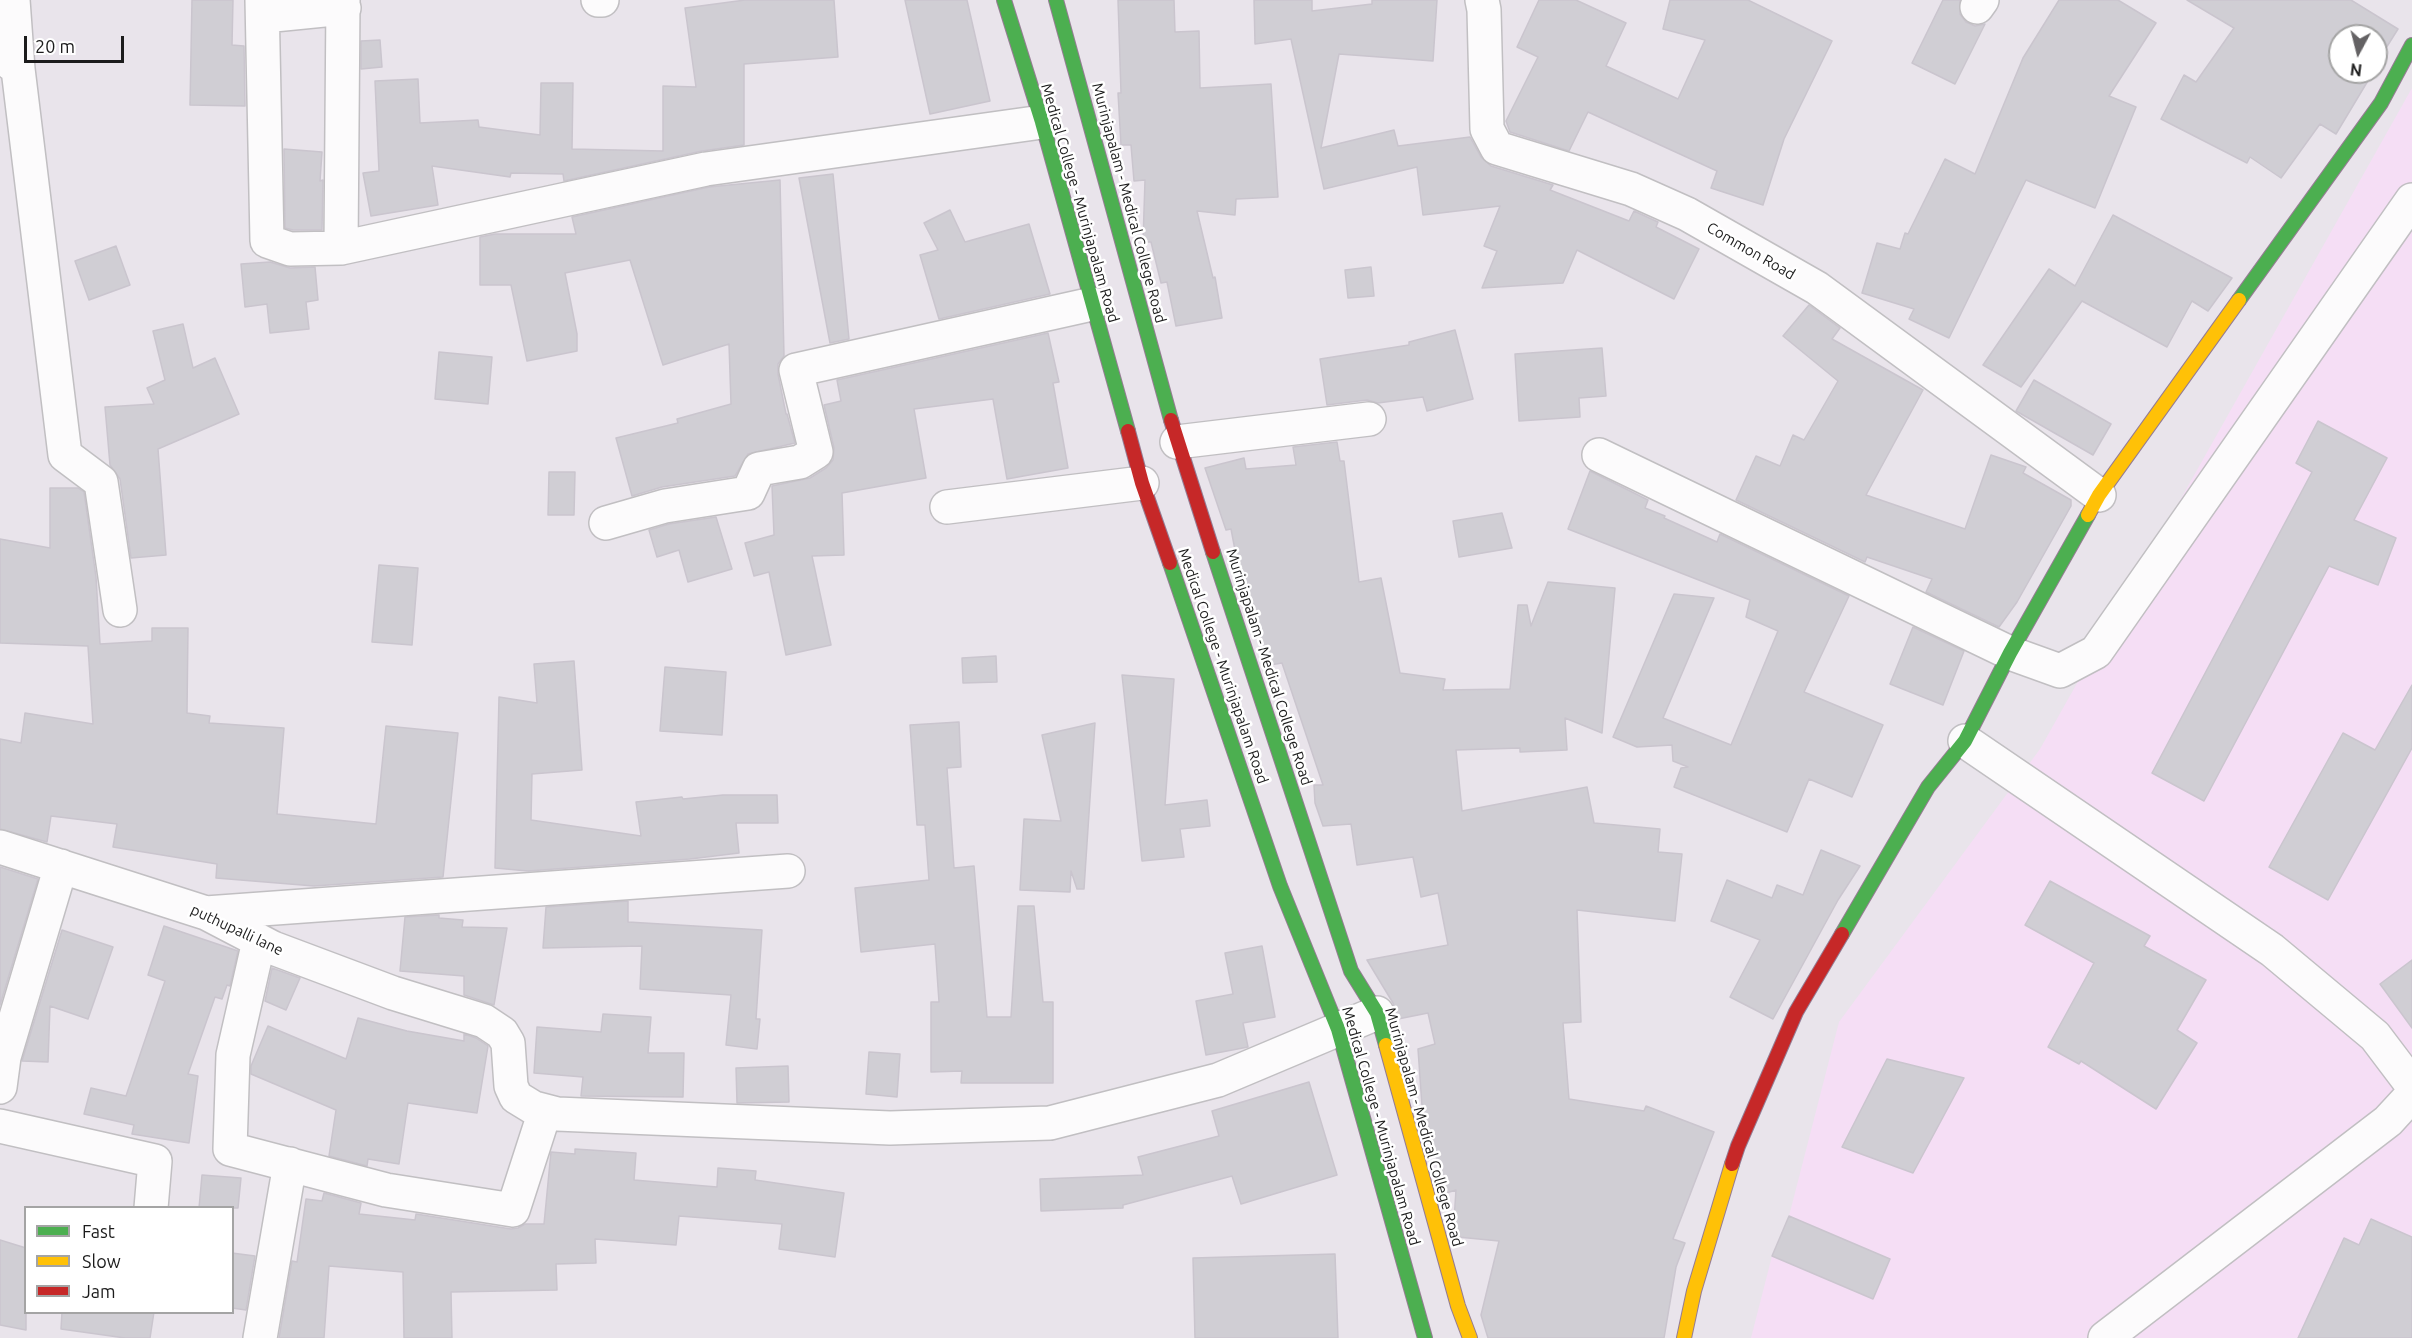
<!DOCTYPE html>
<html>
<head>
<meta charset="utf-8">
<style>
	body { margin:0 }
	#map { position:relative; width:2412px; height:1338px; overflow:hidden; background:#e9e4eb; font-family:Ubuntu,sans-serif }
	canvas { display:block }
	.legend { position:absolute; left:24px; top:1206px; width:210px; height:108px; box-sizing:border-box; background:#fff; border:2px solid #a4a4a4; margin:0; padding:8px 10px; list-style:none; font-size:18px; color:#1c1c1c }
	.legend li { display:flex; align-items:center; gap:12px; height:30px }
	.legend b { width:30px; border:2px solid #a4a4a4 }
	.north { position:absolute; left:2328px; top:24px; width:60px; height:60px; box-sizing:border-box; background:#fff; border:2px solid #a4a4a4; border-radius:50%; rotate:187deg; font-size:16px; font-weight:700; line-height:24px; text-align:center; color:#1c1c1c }
	.north::after { content:''; display:block; margin:auto; width:21px; height:27px; background:#646264; clip-path:polygon(50% 0,100% 100%,50% 72%,0 100%) }
	.scale { position:absolute; left:24px; top:36px; width:100px; height:27px; box-sizing:border-box; border:3px solid #1c1c1c; border-top:0; padding-left:8px; font-size:18px; line-height:21px; white-space:nowrap; color:#1c1c1c; -webkit-text-stroke:4px #fff; paint-order:stroke }
</style>
</head>
<body>
<div id="map">
<canvas width="2412" height="1338"></canvas>
<ul class="legend">
<li><b style="height:8px;background:#4caf50"></b>Fast</li>
<li><b style="height:8px;background:#ffc107"></b>Slow</li>
<li><b style="height:8px;background:#c62828"></b>Jam</li>
</ul>
<div class="north">N</div>
<div class="scale">20 m</div>
</div>
<script>
const ctx = document.querySelector('canvas').getContext('2d');
ctx.lineJoin = 'round';
function fillPath(path, color) { ctx.fillStyle = color; ctx.fill(path, 'evenodd'); }
function strokePath(path, color, width, dash) { ctx.strokeStyle = color; ctx.lineWidth = width; ctx.lineCap = dash ? 'butt' : 'round'; ctx.setLineDash(dash || []); ctx.stroke(path); }
function write(font, color, halo, rows, align = 'center') {
  ctx.font = font + ' Ubuntu,sans-serif'; ctx.lineWidth = 5; ctx.setLineDash([]); ctx.textBaseline = 'middle'; ctx.strokeStyle = halo; ctx.fillStyle = color; for (const [text, x, y, turn = 0] of rows) {
    ctx.save(); ctx.translate(x, y); ctx.rotate((+turn || 0) * Math.PI / 180); ctx.textAlign = isNaN(turn) ? turn : align; if (halo) ctx.strokeText(text, 0, 0); ctx.fillText(text, 0, 0); ctx.restore();
  }
}
fillPath(new Path2D(`
	M 2412,88 L 2412,1338 L 1751,1338 L 1772,1256 L 1789,1216 L 1839,1022 L 2040,749 Z`), '#f5def5');
const building = new Path2D(`
	M 192,0 L 233,0 L 232,45 L 244,46 L 245,106 L 190,105 Z
	M 745,0 L 834,0 L 838,57 L 744,64 L 744,145 L 702,151 L 564,181 L 563,174 L 511,173 L 510,177 L 432,166 L 438,205 L 371,216 L 363,173 L 379,171 L 375,81 L 418,79 L 420,123 L 478,120 L 479,127 L 540,135 L 541,83 L 573,83 L 572,149 L 663,151 L 663,86 L 696,87 L 685,8 Z
	M 905,0 L 967,0 L 990,101 L 930,114 Z
	M 1118,0 L 1174,0 L 1175,32 L 1199,31 L 1200,88 L 1271,84 L 1278,197 L 1236,199 L 1235,215 L 1197,211 L 1213,278 L 1215,277 L 1222,318 L 1176,326 L 1167,282 L 1161,283 L 1151,242 L 1143,242 L 1145,180 L 1134,181 L 1131,145 L 1121,145 L 1118,93 L 1121,93 Z
	M 1254,0 L 1312,0 L 1312,11 L 1372,4 L 1372,0 L 1437,0 L 1433,61 L 1339,54 L 1321,148 L 1394,130 L 1398,146 L 1470,137 L 1481,157 L 1491,166 L 1553,185 L 1550,190 L 1629,221 L 1634,211 L 1658,222 L 1656,227 L 1699,249 L 1674,299 L 1577,250 L 1563,283 L 1482,288 L 1497,251 L 1484,246 L 1500,206 L 1423,215 L 1417,167 L 1324,189 L 1291,39 L 1255,44 Z
	M 1539,0 L 1576,0 L 1626,23 L 1606,66 L 1678,99 L 1705,40 L 1663,29 L 1670,0 L 1748,0 L 1832,41 L 1784,139 L 1763,205 L 1711,188 L 1717,171 L 1588,112 L 1569,151 L 1510,132 L 1506,121 L 1538,57 L 1517,47 Z
	M 1943,0 L 1960,0 L 1960,14 L 1966,22 L 1975,26 L 1985,24 L 1955,84 L 1912,63 Z
	M 2059,0 L 2118,0 L 2156,23 L 2109,96 L 2136,107 L 2095,208 L 2026,180 L 1949,338 L 1909,319 L 1914,309 L 1862,293 L 1877,243 L 1900,249 L 1905,233 L 1908,234 L 1945,159 L 1975,174 L 2023,58 Z
	M 2187,0 L 2351,0 L 2398,29 L 2376,64 L 2376,36 L 2340,36 L 2340,72 L 2371,72 L 2367,79 L 2369,79 L 2336,134 L 2320,124 L 2281,178 L 2250,157 L 2247,163 L 2161,119 L 2184,75 L 2196,82 L 2234,28 Z
	M 380,40 L 382,67 L 361,69 L 361,41 Z
	M 284,149 L 322,152 L 320,181 L 323,180 L 322,230 L 293,230 L 285,228 Z
	M 833,174 L 849,339 L 830,343 L 799,178 Z
	M 780,180 L 784,356 L 778,364 L 778,374 L 786,414 L 787,414 L 795,443 L 748,454 L 735,476 L 662,487 L 632,496 L 616,438 L 678,423 L 677,419 L 731,404 L 729,344 L 663,365 L 630,260 L 565,273 L 577,334 L 577,351 L 527,361 L 511,285 L 480,285 L 480,237 L 495,234 L 576,234 L 572,217 L 709,187 Z
	M 950,210 L 965,242 L 1029,224 L 1050,294 L 939,319 L 920,255 L 938,250 L 924,223 Z
	M 2113,215 L 2232,278 L 2208,311 L 2192,301 L 2167,347 L 2082,301 L 2021,387 L 1983,365 L 2049,269 L 2075,286 Z
	M 116,246 L 130,285 L 89,300 L 75,261 Z
	M 270,262 L 290,268 L 315,267 L 318,300 L 306,302 L 309,329 L 270,333 L 267,304 L 245,307 L 241,264 Z
	M 1371,267 L 1374,296 L 1348,298 L 1345,270 Z
	M 1809,305 L 1840,328 L 1832,339 L 1923,390 L 1866,495 L 1965,529 L 1991,455 L 2026,467 L 2023,473 L 2071,500 L 2071,506 L 2017,602 L 1999,627 L 1926,592 L 1932,579 L 1867,557 L 1865,562 L 1736,500 L 1756,456 L 1780,466 L 1793,435 L 1804,440 L 1838,381 L 1783,336 Z
	M 183,324 L 193,368 L 215,358 L 239,414 L 158,449 L 166,555 L 131,558 L 120,479 L 110,465 L 105,407 L 154,404 L 147,388 L 165,380 L 153,331 Z
	M 1455,330 L 1473,399 L 1427,411 L 1423,397 L 1378,403 L 1367,400 L 1327,405 L 1320,359 L 1409,345 L 1409,342 Z
	M 1048,333 L 1059,382 L 1053,383 L 1068,468 L 1007,479 L 993,399 L 914,409 L 926,478 L 842,493 L 844,555 L 812,556 L 831,645 L 786,655 L 769,572 L 754,576 L 745,543 L 774,535 L 772,486 L 810,478 L 826,468 L 833,460 L 834,448 L 824,405 L 841,401 L 837,380 Z
	M 1602,348 L 1606,396 L 1579,398 L 1580,417 L 1519,421 L 1515,354 Z
	M 439,352 L 492,357 L 488,404 L 435,399 Z
	M 2034,380 L 2111,424 L 2093,455 L 2016,411 Z
	M 2318,421 L 2387,458 L 2354,520 L 2396,538 L 2378,585 L 2329,566 L 2204,801 L 2152,773 L 2312,472 L 2296,463 Z
	M 1337,442 L 1340,461 L 1344,461 L 1359,582 L 1381,578 L 1400,673 L 1445,679 L 1443,690 L 1510,689 L 1518,605 L 1527,605 L 1531,626 L 1548,582 L 1615,588 L 1602,733 L 1565,718 L 1567,750 L 1520,752 L 1520,748 L 1456,750 L 1462,811 L 1587,787 L 1594,823 L 1660,829 L 1658,852 L 1682,854 L 1675,921 L 1577,910 L 1581,1022 L 1563,1023 L 1569,1099 L 1644,1111 L 1646,1106 L 1714,1132 L 1673,1239 L 1685,1243 L 1676,1267 L 1664,1338 L 1488,1338 L 1481,1315 L 1499,1241 L 1458,1237 L 1454,1220 L 1456,1190 L 1446,1193 L 1422,1106 L 1418,1049 L 1435,1044 L 1428,1013 L 1398,1019 L 1393,1003 L 1367,960 L 1448,945 L 1438,893 L 1421,897 L 1413,857 L 1357,865 L 1351,824 L 1323,826 L 1315,803 L 1314,785 L 1323,785 L 1282,663 L 1270,665 L 1239,571 L 1231,529 L 1226,530 L 1205,468 L 1244,458 L 1246,469 L 1296,465 L 1293,447 Z
	M 1590,471 L 1648,500 L 1645,508 L 1665,516 L 1664,518 L 1717,542 L 1720,534 L 1849,596 L 1804,692 L 1883,725 L 1852,797 L 1809,779 L 1787,832 L 1674,787 L 1681,768 L 1688,767 L 1673,761 L 1672,745 L 1637,747 L 1613,737 L 1674,594 L 1714,598 L 1663,718 L 1731,745 L 1778,631 L 1746,617 L 1750,600 L 1568,529 Z
	M 549,472 L 575,472 L 574,515 L 548,515 Z
	M 50,488 L 78,488 L 84,492 L 96,577 L 100,644 L 152,641 L 152,628 L 188,628 L 187,713 L 210,716 L 209,723 L 284,728 L 277,814 L 376,824 L 386,726 L 458,733 L 443,877 L 314,886 L 216,878 L 217,864 L 113,847 L 117,824 L 51,816 L 47,842 L 0,829 L 0,739 L 21,743 L 25,713 L 93,724 L 88,646 L 0,643 L 0,539 L 50,548 Z
	M 1502,513 L 1512,548 L 1459,557 L 1453,521 Z
	M 716,517 L 732,569 L 688,582 L 679,550 L 657,557 L 649,530 L 669,524 Z
	M 379,565 L 418,568 L 412,645 L 372,642 Z
	M 1913,627 L 1964,651 L 1943,705 L 1890,684 Z
	M 996,656 L 997,682 L 963,683 L 962,658 Z
	M 574,661 L 582,770 L 532,774 L 531,820 L 641,836 L 636,802 L 682,797 L 683,799 L 723,795 L 777,795 L 778,823 L 736,823 L 739,853 L 690,859 L 528,871 L 495,868 L 499,697 L 537,703 L 534,664 Z
	M 665,667 L 726,672 L 722,735 L 660,731 Z
	M 1122,675 L 1174,679 L 1165,805 L 1207,800 L 1210,826 L 1180,829 L 1184,857 L 1142,861 Z
	M 2412,685 L 2412,748 L 2328,900 L 2269,867 L 2343,733 L 2375,750 Z
	M 959,722 L 961,767 L 947,768 L 954,868 L 974,866 L 987,1017 L 1011,1017 L 1018,906 L 1034,906 L 1043,1002 L 1053,1002 L 1053,1083 L 961,1083 L 962,1071 L 931,1072 L 931,1002 L 939,1002 L 935,944 L 861,952 L 855,888 L 929,880 L 925,825 L 917,825 L 910,725 Z
	M 1095,723 L 1084,889 L 1077,889 L 1071,871 L 1070,892 L 1020,890 L 1024,819 L 1061,821 L 1042,735 Z
	M 1821,850 L 1860,866 L 1838,900 L 1773,1019 L 1730,997 L 1760,940 L 1711,921 L 1727,880 L 1772,898 L 1777,885 L 1803,895 Z
	M 0,867 L 38,879 L 0,1005 Z
	M 2050,881 L 2150,936 L 2144,946 L 2206,980 L 2177,1030 L 2197,1043 L 2156,1109 L 2081,1061 L 2079,1064 L 2048,1047 L 2094,963 L 2025,925 Z
	M 628,901 L 628,922 L 762,930 L 756,1019 L 760,1019 L 757,1049 L 726,1045 L 731,995 L 640,989 L 642,946 L 543,948 L 546,907 Z
	M 439,915 L 439,918 L 463,920 L 462,927 L 507,928 L 494,1005 L 464,995 L 464,976 L 400,971 L 405,917 Z
	M 164,926 L 238,951 L 230,986 L 227,985 L 222,999 L 215,997 L 188,1074 L 198,1076 L 189,1143 L 132,1134 L 134,1125 L 84,1114 L 91,1088 L 126,1096 L 165,981 L 148,975 Z
	M 62,930 L 113,947 L 88,1019 L 50,1006 L 48,1062 L 22,1061 Z
	M 1262,946 L 1275,1017 L 1243,1023 L 1248,1047 L 1206,1055 L 1196,1001 L 1233,994 L 1225,953 Z
	M 2412,960 L 2412,1028 L 2380,984 Z
	M 272,968 L 300,978 L 286,1010 L 265,1001 Z
	M 603,1014 L 651,1017 L 648,1053 L 684,1053 L 683,1097 L 581,1096 L 583,1077 L 534,1073 L 537,1027 L 601,1032 Z
	M 358,1018 L 407,1031 L 464,1041 L 464,1034 L 476,1038 L 488,1046 L 477,1113 L 408,1103 L 399,1164 L 368,1159 L 367,1166 L 329,1156 L 336,1110 L 251,1074 L 251,1066 L 268,1026 L 346,1059 Z
	M 869,1052 L 900,1054 L 897,1097 L 866,1094 Z
	M 1887,1059 L 1964,1078 L 1913,1173 L 1842,1147 Z
	M 788,1066 L 789,1102 L 737,1103 L 736,1068 Z
	M 1309,1082 L 1337,1175 L 1241,1204 L 1232,1176 L 1123,1205 L 1123,1208 L 1041,1211 L 1040,1179 L 1143,1175 L 1138,1157 L 1219,1136 L 1212,1111 Z
	M 575,1149 L 636,1153 L 634,1180 L 717,1187 L 718,1168 L 756,1171 L 755,1180 L 844,1193 L 835,1257 L 779,1249 L 782,1224 L 679,1216 L 676,1245 L 595,1239 L 596,1263 L 556,1264 L 557,1290 L 451,1292 L 452,1338 L 404,1338 L 403,1272 L 329,1266 L 324,1338 L 279,1338 L 292,1261 L 297,1262 L 306,1199 L 322,1201 L 324,1193 L 361,1203 L 359,1214 L 415,1220 L 416,1214 L 511,1229 L 518,1228 L 525,1224 L 544,1224 L 551,1152 L 575,1154 Z
	M 202,1175 L 241,1178 L 238,1208 L 199,1208 Z
	M 1789,1216 L 1890,1259 L 1873,1299 L 1772,1256 Z
	M 2371,1219 L 2412,1237 L 2412,1338 L 2298,1338 L 2344,1238 L 2359,1245 Z
	M 0,1240 L 26,1248 L 26,1330 L 0,1325 Z
	M 232,1253 L 255,1256 L 246,1310 L 232,1308 Z
	M 1335,1254 L 1338,1338 L 1195,1338 L 1193,1258 Z
	M 62,1312 L 154,1312 L 150,1338 L 125,1338 L 61,1329 Z`);
fillPath(building, '#d0ced4');
strokePath(building, '#cac5ce', 1.5);
const street = new Path2D(`
	M 13,0 L 18,69
	M 262,0 L 267,241 L 290,249 L 341,248 L 706,169 L 1042,122
	M 598,0 L 602,0
	M 1482,0 L 1484,10 L 1487,129 L 1497,148 L 1631,189 L 1687,214 L 1817,288 L 2099,495
	M 1977,7 L 1982,0
	M 264,16 L 344,8
	M 0,55 L 18,69 L 65,455 L 101,482 L 120,610
	M 341,248 L 343,0
	M 1177,442 L 1369,419
	M 1599,455 L 2010,653 L 2060,671 L 2096,652 L 2412,200
	M 947,507 L 1142,483
	M 606,523 L 665,506 L 748,493 L 759,469 L 800,462 L 816,452 L 796,370 L 1092,304
	M 1965,741 L 2272,950 L 2375,1036 L 2412,1085
	M 0,847 L 206,913 L 273,948 L 393,993 L 484,1021 L 502,1033 L 508,1043 L 511,1086 L 516,1097 L 534,1108 L 557,1114 L 890,1128 L 1050,1123 L 1218,1080 L 1377,1013
	M 206,913 L 788,871
	M 259,941 L 233,1055 L 230,1149 L 386,1190 L 513,1210 L 545,1111
	M 0,1087 L 4,1057 L 61,866
	M 0,1126 L 155,1161 L 151,1208
	M 260,1338 L 290,1164
	M 2105,1338 L 2388,1121 L 2412,1095`);
const fast = new Path2D(`
	M 1004,0 L 1042,122 L 1128,431
	M 1056,0 L 1171,420
	M 2239,300 L 2381,103 L 2412,45
	M 1213,552 L 1351,971 L 1377,1013 L 1386,1045
	M 1170,563 L 1280,886 L 1338,1029 L 1425,1338
	M 1842,934 L 1928,787 L 1965,741 L 2010,653 L 2088,515`);
const slow = new Path2D(`
	M 2088,515 L 2099,495 L 2239,300
	M 1386,1045 L 1458,1306 L 1470,1338
	M 1684,1338 L 1694,1291 L 1732,1164`);
const jam = new Path2D(`
	M 1171,420 L 1213,552
	M 1128,431 L 1142,483 L 1170,563
	M 1732,1164 L 1738,1146 L 1796,1012 L 1842,934`);
strokePath(street, '#c1bfc2', 36);
strokePath(fast, '#957c93', 16);
strokePath(slow, '#957c93', 16);
strokePath(jam, '#957c93', 16);
strokePath(street, '#fcfbfc', 33);
strokePath(fast, '#4caf50', 14);
strokePath(slow, '#ffc107', 14);
strokePath(jam, '#c62828', 14);
write('15px', '#1c1c1c', '#fff', [
	["Medical College - Murinjapalam Road",1080,203,74],
	["Murinjapalam - Medical College Road",1129,203,75],
	["Common Road",1751,251,30],
	["Medical College - Murinjapalam Road",1223,666,71],
	["Murinjapalam - Medical College Road",1269,667,72],
	["puthupalli lane",237,930,25],
	["Medical College - Murinjapalam Road",1381,1126,74],
	["Murinjapalam - Medical College Road",1424,1127,74]
]);
</script>
</body>
</html>
